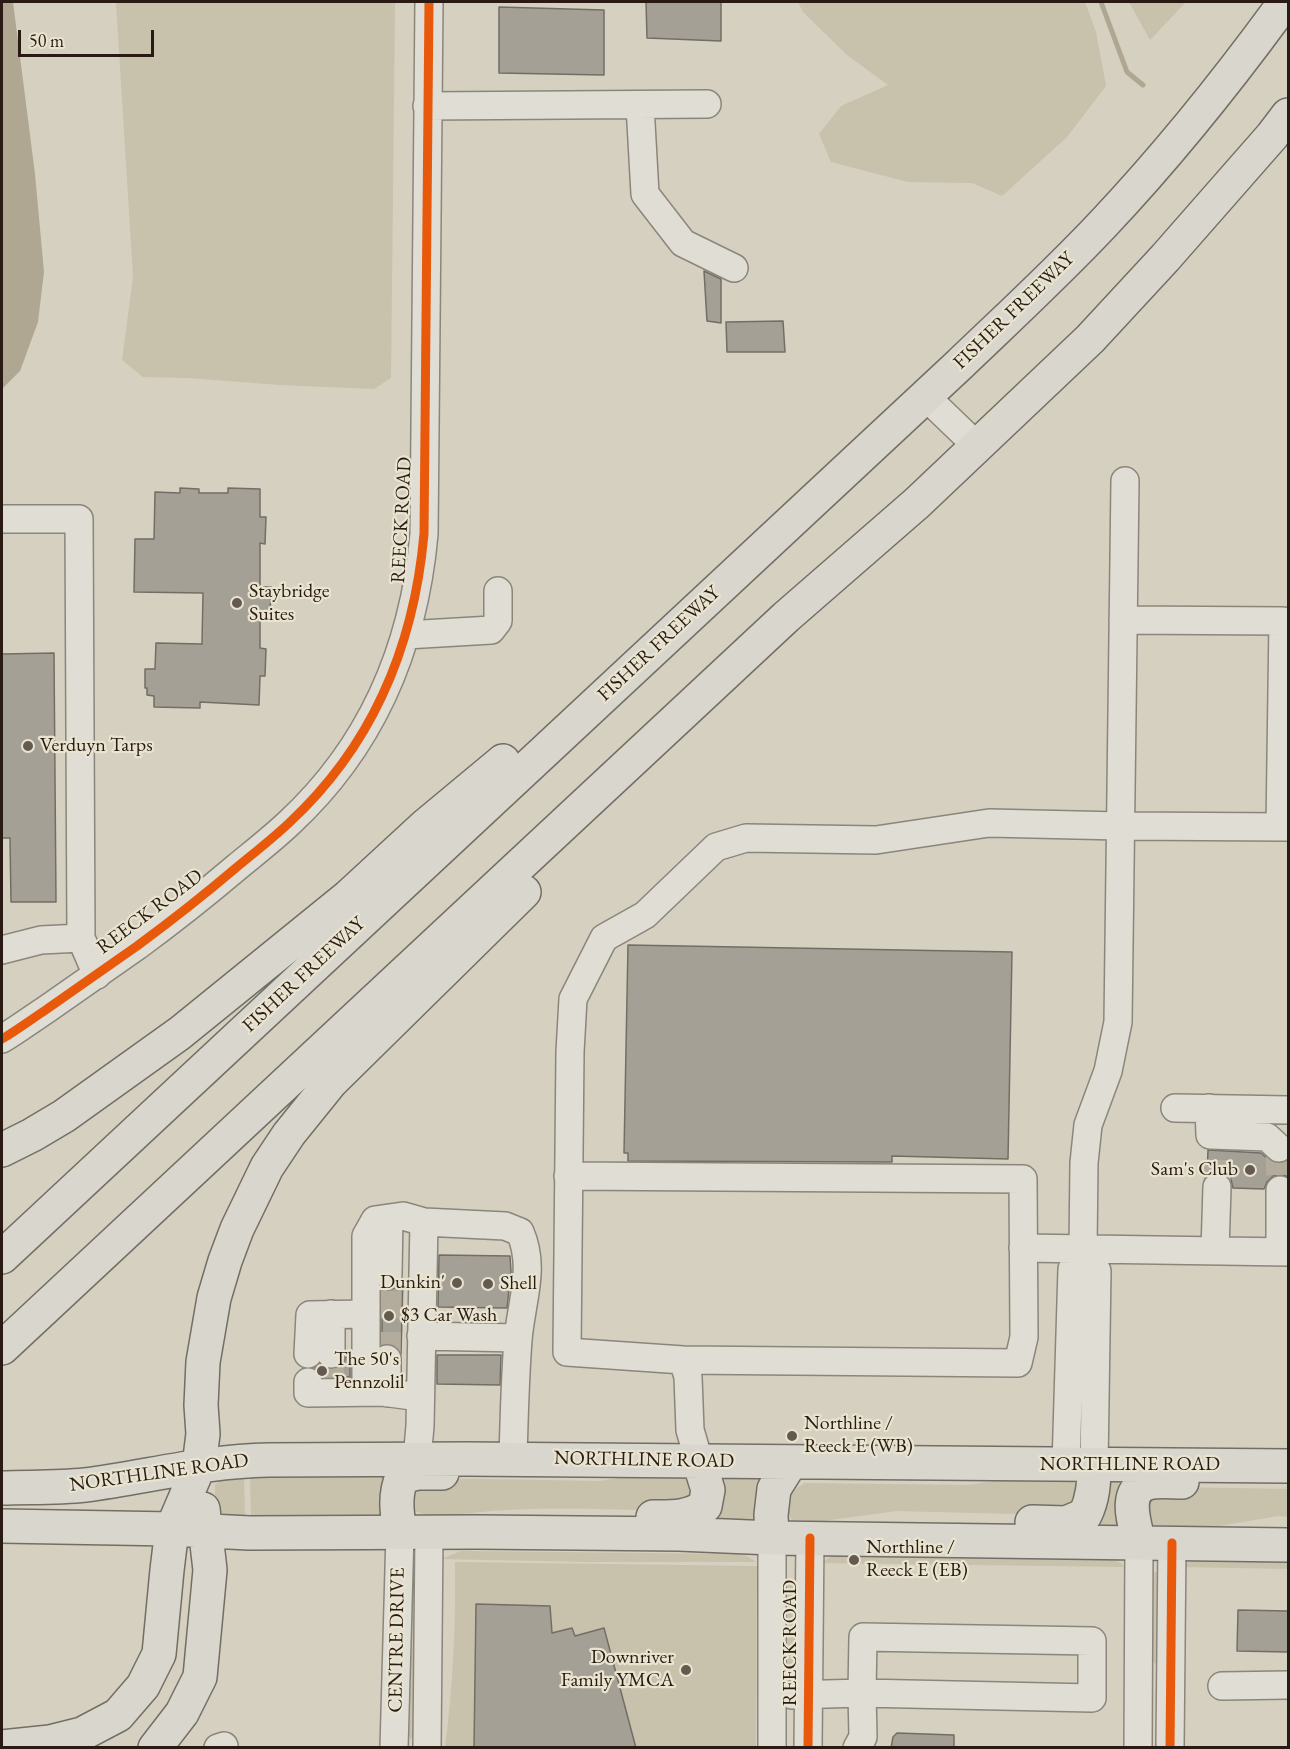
<!DOCTYPE html>
<html>
<head>
<meta charset="utf-8">
<style>
	body { margin:0 }
	#map { position:relative; width:1290px; height:1749px; overflow:hidden; background:#d5d0bf; font-family:"EB Garamond",serif }
	canvas { display:block }
	.frame { position:absolute; inset:0; border:3px solid #291b14; pointer-events:none }
	.scale { position:absolute; left:18px; top:30px; width:136px; height:27px; box-sizing:border-box; border:3px solid #291b14; border-top:0; padding-left:8px; font-size:18px; line-height:21px; white-space:nowrap; color:#291b14; -webkit-text-stroke:4px #e9e4d0; paint-order:stroke }
</style>
</head>
<body>
<div id="map">
<canvas width="1290" height="1749"></canvas>
<div class="frame"></div>
<div class="scale">50 m</div>
</div>
<script>
const ctx = document.querySelector('canvas').getContext('2d');
ctx.lineJoin = 'round';
function fillPath(path, color) { ctx.fillStyle = color; ctx.fill(path, 'evenodd'); }
function strokePath(path, color, width, dash) { ctx.strokeStyle = color; ctx.lineWidth = width; ctx.lineCap = dash ? 'butt' : 'round'; ctx.setLineDash(dash || []); ctx.stroke(path); }
function write(font, color, halo, rows, align = 'center') {
  ctx.font = font + ' "EB Garamond",serif'; ctx.lineWidth = 4.5; ctx.setLineDash([]); ctx.textBaseline = 'middle'; ctx.strokeStyle = halo; ctx.fillStyle = color; for (const [text, x, y, turn = 0] of rows) {
    ctx.save(); ctx.translate(x, y); ctx.rotate((+turn || 0) * Math.PI / 180); ctx.textAlign = isNaN(turn) ? turn : align; if (halo) ctx.strokeText(text, 0, 0); ctx.fillText(text, 0, 0); ctx.restore();
  }
}
fillPath(new Path2D(`
	M 116,2 L 395,2 L 391,378 L 374,389 L 280,385 L 188,378 L 143,377 L 122,360 L 133,277 Z
	M 798,2 L 1085,2 L 1096,32 L 1106,86 L 1067,137 L 1002,196 L 972,183 L 908,182 L 831,162 L 819,134 L 841,106 L 888,85 L 847,55 L 803,12 Z
	M 1129,2 L 1186,2 L 1150,40 Z
	M 654,1472 L 685,1472 L 692,1479 L 693,1500 L 676,1511 C 608,1510 540,1505 472,1513 C 456,1514 428,1519 413,1510 L 411,1490 L 425,1478 L 600,1481 Z
	M 720,1473 L 767,1475 L 761,1521 L 712,1519 Z
	M 299,1474 L 390,1475 L 385,1516 L 251,1515 L 250,1478 Z
	M 1029,1475 L 1072,1480 C 1088,1497 1069,1505 1056,1515 L 897,1511 L 823,1521 L 792,1520 C 782,1503 788,1492 805,1483 L 969,1485 Z
	M 1105,1478 L 1129,1478 L 1121,1526 L 1099,1525 Z
	M 244,1479 L 245,1515 L 217,1515 L 215,1513 L 215,1485 L 219,1481 Z
	M 1172,1487 L 1288,1489 L 1288,1517 L 1278,1516 L 1214,1527 L 1152,1525 C 1142,1505 1154,1493 1172,1487 Z
	M 461,1551 L 737,1554 L 747,1556 L 756,1562 L 587,1562 L 441,1559 Z
	M 835,1556 L 1109,1558 L 1121,1563 L 1124,1567 L 823,1563 L 828,1558 Z
	M 1193,1561 L 1288,1562 L 1288,1569 L 1182,1567 L 1186,1563 Z
	M 455,1562 L 757,1566 L 756,1747 L 636,1747 L 604,1629 L 575,1636 L 572,1628 L 552,1633 L 550,1606 L 476,1604 L 474,1747 L 445,1748 C 453,1686 456,1624 455,1562 Z
	M 413,1566 L 418,1567 L 416,1737 L 411,1739 L 406,1736 L 409,1567 Z
	M 1152,1572 L 1158,1572 L 1161,1574 L 1159,1661 L 1155,1663 L 1151,1662 Z
	M 789,1578 L 796,1583 L 797,1587 L 796,1668 C 792,1672 790,1673 784,1671 L 783,1582 Z`), '#c8c1ab');
fillPath(new Path2D(`
	M 2,2 L 13,2 L 35,174 L 44,272 L 38,322 L 20,371 L 2,389 Z`), '#b0a793');
strokePath(new Path2D(`
	M 1101,2 L 1127,72 L 1143,85`), '#b0a793', 5);
const building = new Path2D(`
	M 646,2 L 721,2 L 721,41 L 647,38 Z
	M 499,7 L 604,10 L 604,75 L 499,73 Z
	M 704,271 L 721,279 L 721,323 L 707,321 Z
	M 783,321 L 785,352 L 727,352 L 726,322 Z
	M 180,488 L 199,489 L 199,493 L 228,493 L 228,488 L 260,489 L 260,517 L 266,517 L 265,544 L 260,543 L 260,587 L 271,587 L 270,615 L 260,615 L 260,648 L 266,649 L 265,676 L 260,676 L 259,705 L 200,702 L 200,708 L 154,707 L 154,696 L 147,695 L 147,688 L 145,688 L 145,669 L 155,669 L 156,643 L 202,644 L 203,593 L 134,592 L 135,539 L 154,539 L 155,492 L 180,493 Z
	M 54,653 L 56,902 L 11,902 L 10,838 L 2,838 L 2,654 Z
	M 628,945 L 1012,952 L 1008,1159 L 892,1156 L 892,1162 L 628,1161 L 628,1153 L 624,1153 Z
	M 1208,1150 L 1261,1153 L 1269,1160 L 1276,1163 L 1283,1163 L 1288,1160 L 1288,1177 L 1281,1174 L 1273,1176 L 1267,1182 L 1264,1189 L 1233,1188 L 1231,1179 L 1225,1173 L 1217,1171 L 1207,1175 Z
	M 439,1255 L 510,1256 L 511,1272 L 507,1308 L 438,1307 Z
	M 403,1278 L 401,1354 L 394,1345 L 388,1343 L 382,1345 L 382,1288 L 388,1290 L 395,1288 L 401,1283 Z
	M 347,1354 L 350,1354 L 350,1377 L 322,1377 L 321,1374 L 315,1368 L 320,1364 L 324,1368 L 330,1370 L 338,1368 L 344,1362 Z
	M 437,1355 L 501,1355 L 500,1385 L 437,1384 Z
	M 476,1604 L 550,1606 L 552,1633 L 572,1628 L 575,1636 L 604,1628 L 636,1748 L 474,1748 Z
	M 1238,1610 L 1288,1611 L 1288,1652 L 1237,1651 Z
	M 897,1733 L 954,1735 L 954,1748 L 891,1748 L 893,1737 Z`);
fillPath(building, '#a5a095');
strokePath(building, '#736e65', 1.5);
strokePath(new Path2D(`
	M 1279,1148 L 1280,1190
	M 1217,1187 L 1218,1146
	M 387,1359 L 388,1274
	M 330,1382 L 331,1354`), '#b3ac9d', 27, [27, 14]);
const minor = new Path2D(`
	M 640,105 L 645,194 L 683,243 L 734,268
	M 427,106 L 707,104
	M 925,396 L 977,446
	M 2,519 L 79,519 L 81,938 L 97,975
	M 1123,620 L 1283,621 L 1280,827
	M 406,635 L 491,630 L 498,621 L 498,591
	M 2,950 L 41,940 L 81,938
	M 2,1039 C 17,1030 32,1019 47,1009 C 77,988 107,967 137,946 C 171,921 204,895 237,867 C 254,853 272,839 289,823 C 372,746 414,646 424,534 L 429,2
	M 1175,1108 L 1288,1110
	M 1209,1108 L 1210,1135 L 1267,1137 L 1279,1148
	M 568,1176 L 1023,1179 L 1024,1337 L 1018,1363 L 683,1360
	M 1280,1190 L 1280,1252
	M 1023,1248 L 1288,1252
	M 1083,1249 L 1084,1163 L 1088,1125 L 1108,1071 L 1118,1022 L 1125,481
	M 1215,1251 L 1217,1187
	M 388,1274 L 389,1218
	M 331,1314 L 331,1354
	M 421,1336 L 518,1338
	M 308,1354 L 310,1315 L 365,1314
	M 387,1359 L 387,1393
	M 308,1382 L 308,1393 L 382,1392
	M 420,1397 L 382,1392 L 366,1383 L 366,1236 L 375,1220 L 403,1216 L 424,1222 L 505,1226 L 520,1232 C 536,1268 521,1302 518,1340 C 515,1379 514,1419 513,1459
	M 417,1459 L 420,1426 L 424,1222
	M 699,1461 L 690,1430 L 688,1377 L 683,1360 L 567,1352 L 570,1052 L 573,999 L 604,938 L 645,915 L 716,847 L 746,838 L 876,840 L 989,823 L 1120,826 L 1288,827
	M 1066,1465 L 1072,1269 L 1083,1249 L 1097,1271 L 1094,1465
	M 863,1637 L 1092,1641 L 1092,1698 L 862,1693 Z
	M 1222,1686 L 1288,1685
	M 792,1695 L 862,1693 L 863,1737 L 857,1748
	M 218,1748 L 224,1746
	M 394,1748 L 400,1533
	M 427,1748 L 429,1533
	M 772,1748 L 772,1538
	M 808,1748 L 810,1538
	M 1138,1748 L 1139,1543
	M 1170,1748 L 1172,1543`);
const major = new Path2D(`
	M 2,1488 C 29,1487 58,1488 85,1485 C 146,1477 207,1461 268,1460 L 467,1459 L 1288,1466
	M 653,1517 C 671,1517 689,1518 705,1506 L 708,1490 L 699,1461
	M 1032,1522 L 1066,1523 L 1085,1515 C 1093,1499 1094,1483 1094,1465
	M 2,1526 L 172,1529 L 249,1533 L 477,1532 L 679,1534 L 772,1538 L 1288,1545
	M 400,1533 C 397,1513 394,1496 402,1477 L 417,1473 L 442,1473
	M 772,1538 L 771,1515 L 774,1489 L 791,1462
	M 1139,1543 C 1135,1525 1122,1490 1148,1483 C 1158,1480 1171,1482 1182,1482
	M 2,1747 L 50,1742 L 82,1734 L 118,1715 L 143,1686 L 159,1654 L 167,1570 L 172,1529 L 199,1466
	M 155,1748 L 182,1713 L 200,1677 L 210,1570 L 203,1509`);
const highway = new Path2D(`
	M 2,1150 L 32,1135 L 64,1116 L 180,1033 L 349,896 L 426,825 L 503,761
	M 2,1257 L 959,365 C 1007,319 1057,273 1103,224 C 1169,154 1229,79 1285,2
	M 2,1348 L 786,617 L 917,503 L 1090,339 L 1165,258 L 1272,136 L 1288,115
	M 199,1466 L 203,1434 L 201,1405 L 203,1362 L 214,1298 L 225,1261 L 237,1229 L 267,1167 L 289,1134 L 331,1082 L 524,892`);
strokePath(minor, '#8b867c', 30);
strokePath(major, '#736e65', 36);
strokePath(highway, '#736e65', 36);
strokePath(minor, '#dfddd4', 27);
strokePath(major, '#d9d7cd', 33);
strokePath(highway, '#d9d7cd', 33);
strokePath(new Path2D(`
	M 2,1039 C 17,1030 32,1019 47,1009 C 77,988 107,967 137,946 C 171,921 204,895 237,867 C 254,853 272,839 289,823 C 372,746 414,646 424,534 L 429,2
	M 808,1748 L 810,1538
	M 1170,1748 L 1172,1543`), '#e8590c', 9);
for (const [x, y, r, color] of [
	[237,603,6,"#655a50"],
	[28,746,6,"#655a50"],
	[1250,1170,6,"#655a50"],
	[457,1283,6,"#655a50"],
	[488,1284,6,"#655a50"],
	[389,1316,6,"#655a50"],
	[322,1371,6,"#655a50"],
	[792,1436,6,"#655a50"],
	[854,1560,6,"#655a50"],
	[686,1670,6,"#655a50"]
]) { const dot = new Path2D(); dot.arc(x, y, r, 0, 2 * Math.PI); ctx.fillStyle = color; ctx.fill(dot); strokePath(dot, '#e9e4d0', 2); }
write('20px', '#291b14', '#e9e4d0', [
	["FISHER FREEWAY",1014,311,-44],
	["REECK ROAD",402,520,-87],
	["FISHER FREEWAY",659,644,-43],
	["REECK ROAD",150,912,-37],
	["FISHER FREEWAY",304,975,-43],
	["NORTHLINE ROAD",644,1460,1],
	["NORTHLINE ROAD",1130,1465],
	["NORTHLINE ROAD",159,1473,-8],
	["CENTRE DRIVE",397,1640,-89],
	["REECK ROAD",791,1643,-90]
]);
write('20px', '#291b14', '#e9e4d0', [
	["Staybridge",249,592],
	["Suites",249,615],
	["Verduyn Tarps",40,746],
	["Sam's Club",1238,1170,"right"],
	["Dunkin'",445,1283,"right"],
	["Shell",500,1284],
	["$3 Car Wash",401,1316],
	["The 50's",334,1360],
	["Pennzolil",334,1383],
	["Northline /",804,1424],
	["Reeck E (WB)",804,1447],
	["Northline /",866,1548],
	["Reeck E (EB)",866,1571],
	["Downriver",674,1658,"right"],
	["Family YMCA",674,1681,"right"]
], 'left');
</script>
</body>
</html>
